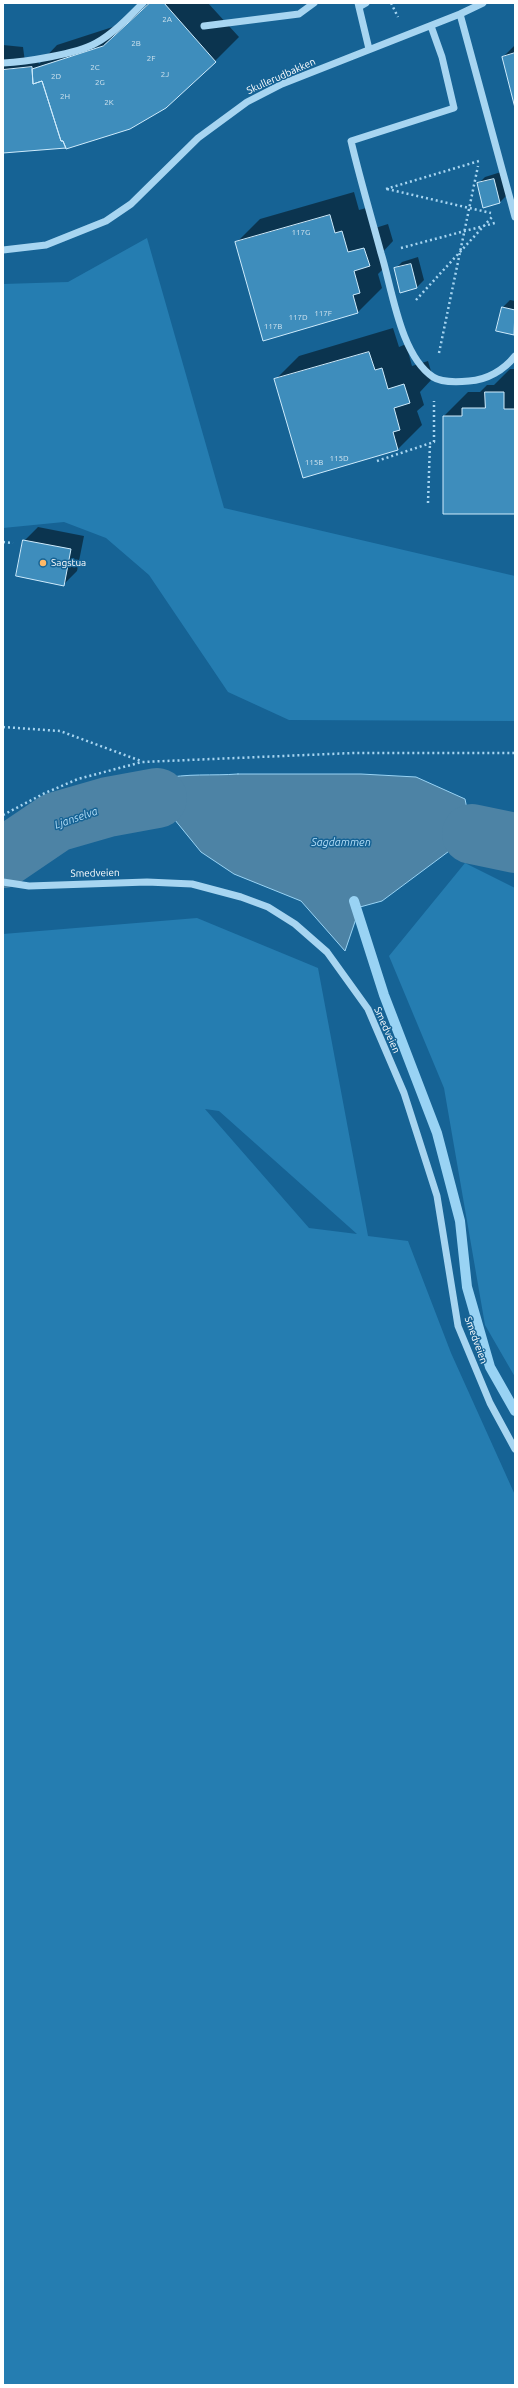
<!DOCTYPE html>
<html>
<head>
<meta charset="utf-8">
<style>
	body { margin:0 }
	#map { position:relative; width:518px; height:2388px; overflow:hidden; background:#166395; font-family:Ubuntu,sans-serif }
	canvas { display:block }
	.frame { position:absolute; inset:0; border:4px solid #fff; pointer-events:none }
</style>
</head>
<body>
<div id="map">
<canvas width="518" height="2388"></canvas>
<div class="frame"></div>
</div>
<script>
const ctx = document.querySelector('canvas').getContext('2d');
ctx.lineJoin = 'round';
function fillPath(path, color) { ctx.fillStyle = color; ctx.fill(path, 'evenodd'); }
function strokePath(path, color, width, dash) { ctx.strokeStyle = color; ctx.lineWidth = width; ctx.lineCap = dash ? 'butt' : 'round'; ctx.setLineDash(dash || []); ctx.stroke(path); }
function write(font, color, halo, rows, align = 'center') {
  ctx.font = font + ' Ubuntu,sans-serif'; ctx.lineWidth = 3; ctx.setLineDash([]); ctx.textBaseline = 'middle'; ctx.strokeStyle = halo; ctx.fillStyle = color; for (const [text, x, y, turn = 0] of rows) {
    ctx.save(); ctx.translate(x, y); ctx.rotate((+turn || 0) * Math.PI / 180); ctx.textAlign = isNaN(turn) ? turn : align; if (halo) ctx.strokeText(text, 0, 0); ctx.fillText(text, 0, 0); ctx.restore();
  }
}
fillPath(new Path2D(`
	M 147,238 L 224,508 L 515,576 L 515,721 L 289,720 L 228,692 L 149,575 L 106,538 L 64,522 L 3,528 L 3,284 L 68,282 Z
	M 465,863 L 515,888 L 515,1377 L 485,1325 L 444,1088 L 389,956 Z
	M 197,918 L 318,968 L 368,1236 L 408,1241 L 451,1353 L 515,1495 L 515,2385 L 3,2385 L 3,934 ZM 205,1109 L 219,1111 L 357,1234 L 309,1228 Z`), '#257db1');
const water = new Path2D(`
	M 238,774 L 361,774 L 416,777 L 465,799 L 472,834 L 382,901 L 360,907 L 345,951 L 301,901 L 234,874 L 201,852 L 157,798 L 162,779 C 186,773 213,776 238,774 Z`);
fillPath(water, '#4d83a5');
strokePath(water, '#99d3f4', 1);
fillPath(new Path2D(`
	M 149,3 L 208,3 L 239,37 L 215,61 L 66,146 L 3,152 L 3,45 L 23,47 L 25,62 L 38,61 L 39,64 L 57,45 L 128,22 Z
	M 515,45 L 515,104 L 503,57 Z
	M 501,172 L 507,195 L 500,202 L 484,207 L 478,184 L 485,177 Z
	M 354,192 L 359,210 L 366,208 L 372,229 L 388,224 L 393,241 L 380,255 L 384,268 L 378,274 L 382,288 L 358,312 L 236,243 L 260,219 Z
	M 418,257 L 424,280 L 417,287 L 395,269 L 402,262 Z
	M 510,300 L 515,301 L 513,334 L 498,330 L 503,307 Z
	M 393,328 L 399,347 L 406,344 L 412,366 L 428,361 L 433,378 L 420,392 L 424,405 L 417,411 L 422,425 L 398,449 L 275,380 L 299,356 Z
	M 510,369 L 515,369 L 515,513 L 444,416 L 468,392 L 480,392 L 487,385 L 494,385 Z
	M 38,527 L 84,536 L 77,571 L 63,585 L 24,541 Z`), '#0007');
strokePath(new Path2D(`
	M 354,901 L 384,995 L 437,1133 L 460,1221 L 467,1287 L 490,1367 L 515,1411`), '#99d3f4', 10);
strokePath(new Path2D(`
	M 472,834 L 515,843
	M 3,858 L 56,822 L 108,807 L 157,798`), '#4d83a5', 60);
const building = new Path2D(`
	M 150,3 L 164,3 L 216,62 L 166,108 L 130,129 L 66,149 L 63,141 L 61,141 L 42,81 L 33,84 L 32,69 L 103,46 Z
	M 515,53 L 515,108 L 502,57 Z
	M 32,67 L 33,84 L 42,81 L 61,141 L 63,141 L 66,148 L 3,153 L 3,70 Z
	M 494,179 L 500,203 L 483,208 L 477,183 Z
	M 330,215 L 335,233 L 342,231 L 348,252 L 364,248 L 370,266 L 354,271 L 360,293 L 353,295 L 358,313 L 263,341 L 235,242 Z
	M 411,264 L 417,288 L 400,293 L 394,268 Z
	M 502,307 L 515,310 L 514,335 L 496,331 Z
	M 369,352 L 375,370 L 382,368 L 388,389 L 404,384 L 410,403 L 394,408 L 400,430 L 393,432 L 398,450 L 303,478 L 274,379 Z
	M 485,392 L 504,392 L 504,409 L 515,409 L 515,514 L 443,514 L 443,416 L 462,416 L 462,408 L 485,408 Z
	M 23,540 L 71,549 L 64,586 L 16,576 Z`);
fillPath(building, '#3e8dbc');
strokePath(building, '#ceebfc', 1);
strokePath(new Path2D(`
	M 391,3 L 398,17
	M 386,189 L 479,161
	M 387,189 L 491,213
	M 401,248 L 495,223
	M 416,300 L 492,217
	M 439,353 L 478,166
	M 377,461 L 434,442 L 434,401
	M 428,503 L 430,443
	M 3,542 L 13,543
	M 3,727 L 60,731 L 141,761
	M 3,815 L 45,793 L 78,779 L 142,762 L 353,753 L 515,753`), '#a7d5f1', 2.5, [2, 3]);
strokePath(new Path2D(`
	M 358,3 L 369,49
	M 359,7 L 366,3
	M 460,14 L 515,217
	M 204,26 L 299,14 L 314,3
	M 431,26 L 442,57 L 454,108 L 351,141 C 360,179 371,216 381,253 C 392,288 400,355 433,377 C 442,383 458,382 469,381 C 487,380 504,370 515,356
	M 3,63 C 25,62 77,54 96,43 C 114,33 129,17 143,3
	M 3,250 L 46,245 L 106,221 L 131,204 L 198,138 L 247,102 L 282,84 L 460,14 L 483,3
	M 3,882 L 29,886 L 147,882 L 192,884 L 241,897 L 268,907 L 295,924 L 327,952 L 368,1009 L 404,1093 L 437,1196 L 458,1326 L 490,1403 L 515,1449`), '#a7d5f1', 7);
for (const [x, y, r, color] of [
	[43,563,4,"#ffb967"]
]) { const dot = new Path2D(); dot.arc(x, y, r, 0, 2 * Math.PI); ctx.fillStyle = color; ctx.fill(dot); strokePath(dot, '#166395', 1.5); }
write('8px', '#cfe2ee', null, [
	["2A",167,19],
	["2B",136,43],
	["2F",151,58],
	["2C",95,67],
	["2J",165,74],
	["2D",56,76],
	["2G",100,82],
	["2H",65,96],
	["2K",109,102],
	["117G",301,232],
	["117F",323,313],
	["117D",298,317],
	["117B",273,326],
	["115D",339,458],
	["115B",314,462]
]);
write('10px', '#fff', '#166395', [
	["Skullerudbakken",281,76,-24],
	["Smedveien",95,873,-1],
	["Smedveien",387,1030,66],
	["Smedveien",476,1340,70]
]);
write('10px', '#fff', '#166395', [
	["Sagstua",51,563]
], 'left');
write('italic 11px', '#b3def8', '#166395', [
	["Ljanselva",76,818,-19],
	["Sagdammen",341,842]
]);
</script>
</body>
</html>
